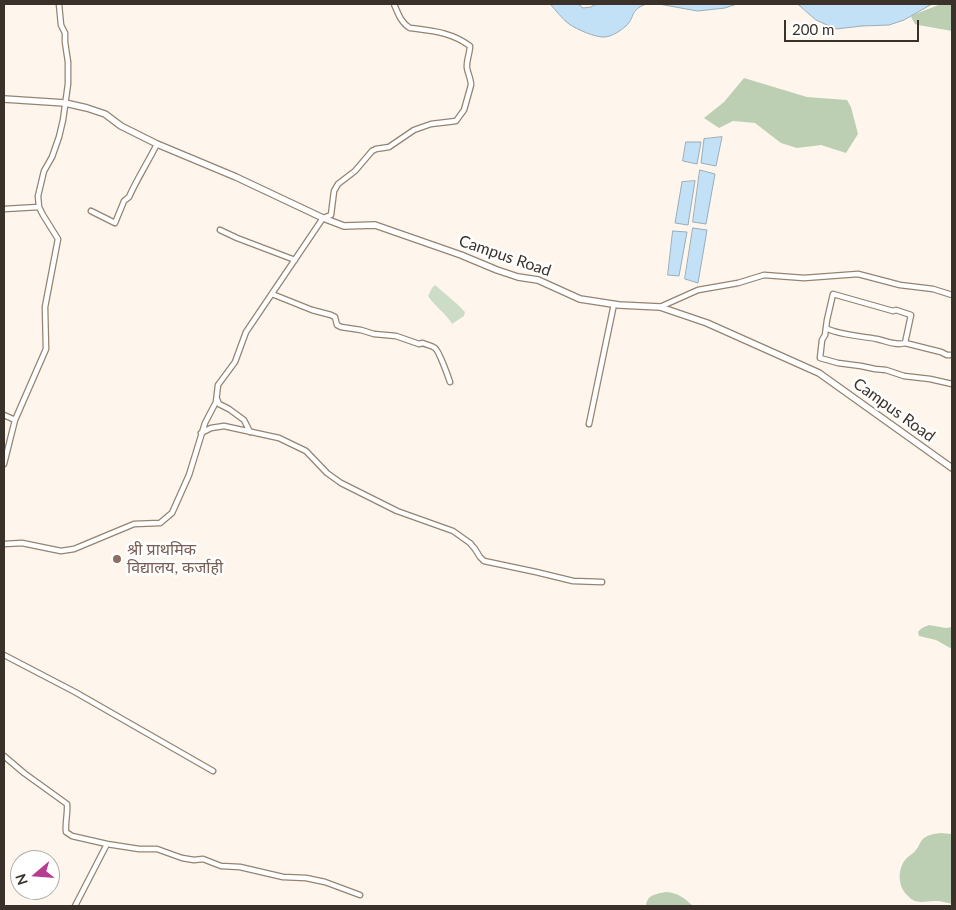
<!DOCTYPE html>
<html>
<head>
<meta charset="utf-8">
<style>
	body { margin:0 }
	#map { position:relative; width:956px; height:910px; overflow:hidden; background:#fef6ed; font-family:Lato,sans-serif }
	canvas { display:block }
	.frame { position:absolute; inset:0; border:5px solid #3a322a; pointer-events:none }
	.north { position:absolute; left:10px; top:850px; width:50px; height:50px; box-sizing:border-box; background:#fff; border:1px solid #b0adaa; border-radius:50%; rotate:252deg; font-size:14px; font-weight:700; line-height:20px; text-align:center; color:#3a322a }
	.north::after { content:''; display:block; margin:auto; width:18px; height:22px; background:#b63d91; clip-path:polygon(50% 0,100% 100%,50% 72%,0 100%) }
	.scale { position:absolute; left:784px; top:20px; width:135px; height:22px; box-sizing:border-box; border:2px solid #3a322a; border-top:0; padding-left:6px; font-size:15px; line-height:18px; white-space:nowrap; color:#3a322a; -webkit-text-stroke:4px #fff; paint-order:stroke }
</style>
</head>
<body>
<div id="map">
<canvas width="956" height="910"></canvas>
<div class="frame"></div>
<div class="north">N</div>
<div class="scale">200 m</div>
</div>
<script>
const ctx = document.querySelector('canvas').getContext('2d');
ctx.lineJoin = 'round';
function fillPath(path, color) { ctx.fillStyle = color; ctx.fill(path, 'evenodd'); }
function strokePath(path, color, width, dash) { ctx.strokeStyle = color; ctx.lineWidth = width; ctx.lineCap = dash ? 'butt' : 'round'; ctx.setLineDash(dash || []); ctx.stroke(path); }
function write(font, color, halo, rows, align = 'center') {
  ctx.font = font + ' Lato,"Noto Sans Devanagari",sans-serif'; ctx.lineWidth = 5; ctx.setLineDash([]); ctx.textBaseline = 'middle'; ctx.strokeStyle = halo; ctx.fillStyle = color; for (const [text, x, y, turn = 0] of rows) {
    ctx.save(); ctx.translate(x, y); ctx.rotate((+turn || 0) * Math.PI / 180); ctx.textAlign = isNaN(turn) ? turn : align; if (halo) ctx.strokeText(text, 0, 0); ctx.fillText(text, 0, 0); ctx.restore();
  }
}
fillPath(new Path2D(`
	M 435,285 C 445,294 456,302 465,312 L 464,316 L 452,324 C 446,313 434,306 428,296 L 432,288 Z`), '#cddcc7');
fillPath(new Path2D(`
	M 941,4 L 952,4 L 952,31 L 918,25 L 915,24 L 911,17 L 913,15 Z
	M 744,78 L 807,97 L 847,100 L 851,107 L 858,134 L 846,153 L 821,145 L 797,148 L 781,143 L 755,123 L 733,121 L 719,128 L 704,118 L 724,102 Z
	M 929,625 L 946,628 L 952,627 L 952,649 L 936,640 L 919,636 L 918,632 C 921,628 924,627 929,625 Z
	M 940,833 L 952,834 L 952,904 C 947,903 942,901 937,901 C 926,900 917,906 908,896 C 898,887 897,871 905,860 C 908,856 913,854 916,850 C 919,847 919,843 922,840 C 926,835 934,834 940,833 Z
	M 666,892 C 679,893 684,898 693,906 L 646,906 C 647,894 657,894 666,892 Z`), '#bccfb2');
const water = new Path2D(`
	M 550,4 L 578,4 L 583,8 L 591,7 L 596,4 L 646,4 C 629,11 636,16 626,26 C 620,31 613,36 605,37 C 596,38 576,29 569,24 C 562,19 556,10 550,4 Z
	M 659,4 L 737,4 L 725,8 L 698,11 Z
	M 798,4 L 932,4 L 904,20 L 889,25 L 862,26 L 836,29 L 816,20 Z
	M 722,137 L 716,166 L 701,163 L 704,139 Z
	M 686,142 L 701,142 L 697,164 L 683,161 Z
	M 700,170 L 715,174 L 706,224 L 693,222 Z
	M 695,181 L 688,225 L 675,223 L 682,182 Z
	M 693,228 L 707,230 L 698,283 L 685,279 Z
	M 673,231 L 687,232 L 679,276 L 668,275 Z`);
fillPath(water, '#c2e1f6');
strokePath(water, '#99acb9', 1);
const minor = new Path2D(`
	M 4,209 L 39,207
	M 91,211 L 115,223 L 124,201 L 129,197 C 137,179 148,162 157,144
	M 220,230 L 237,238 L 295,260
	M 272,294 L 312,310 L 331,315 L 335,317 L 337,325 L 341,327 L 361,330 L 374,334 L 396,336 L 419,344 L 423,343 C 426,345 431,345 435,348 C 439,351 448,376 450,382
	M 660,307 L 698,290 L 738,283 L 764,275 L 804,278 L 858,274 L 900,285 L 933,289 L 952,295
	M 826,328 C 838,335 862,336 877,339 C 886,341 896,346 905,343
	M 952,355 L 947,355 L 941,352 L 905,343 L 911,315 L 896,310 L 893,311 L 833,294 L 827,320 L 825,335 L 822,340 L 820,358 L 838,363 L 861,366 L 875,369 L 886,370 L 904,376 L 930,379 L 952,384
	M 217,399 L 219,404 L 229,409 L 244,420 L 250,432
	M 4,415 L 15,420
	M 589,424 L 614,304
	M 201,433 L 211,428 L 224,426 L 279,438 L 306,451 L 327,473 L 341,483 L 397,511 L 453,531 L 470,543 L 475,549 L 480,557 L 484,561 L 536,572 L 573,581 L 602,582
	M 4,464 L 15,420 L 46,349 L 45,307 L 58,239 L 43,215 L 39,207 L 38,196 L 44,171 L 52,157 L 59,137 L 63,120 L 68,84 L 68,62 L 65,42 L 65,33 L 61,25 L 59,4
	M 4,544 L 22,543 L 61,551 L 74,549 L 134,524 L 160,523 L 172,513 L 189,475 L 205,423 L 216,402 L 218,385 L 235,362 L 246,332 L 323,218 L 331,215 L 334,191 L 338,184 L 355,171 L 372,151 L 376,149 L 389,147 L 414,130 L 431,124 L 456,121 L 464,110 L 471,85 C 471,79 468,74 467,68 C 466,61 470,53 470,46 C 451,32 433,31 410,28 C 401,23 398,13 394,4
	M 4,655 L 75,692 L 213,771
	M 4,756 L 24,773 L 67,804 C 68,813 65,822 66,832 L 72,836 L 107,844 L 139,849 L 157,849 L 182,858 L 194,860 L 203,859 L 221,866 L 240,867 L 283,877 L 306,878 L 325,882 L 360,895
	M 75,906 L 107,844`);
const tertiary = new Path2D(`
	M 4,99 L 65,103 L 87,108 L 105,114 L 121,126 L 157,144 L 236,177 L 323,218 L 344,226 L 375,225 L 461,255 L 497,270 L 518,277 L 538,280 L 580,299 L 619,305 L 660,307 L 707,323 L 819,373 L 952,468`);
strokePath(minor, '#958370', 7);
strokePath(tertiary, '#958370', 8);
strokePath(minor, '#fff', 4.5);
strokePath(tertiary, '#fff', 5.5);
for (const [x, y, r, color] of [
	[117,559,5,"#8d6e63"]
]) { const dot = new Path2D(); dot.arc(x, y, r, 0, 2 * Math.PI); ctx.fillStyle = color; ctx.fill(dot); strokePath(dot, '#fff', 2); }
write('16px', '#3a322a', '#fff', [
	["Campus Road",505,256,19],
	["Campus Road",894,410,36]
]);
write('16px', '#785e54', '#fff', [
	["श्री प्राथमिक",127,550],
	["विद्यालय, कर्जाही",127,568]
], 'left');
</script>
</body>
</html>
